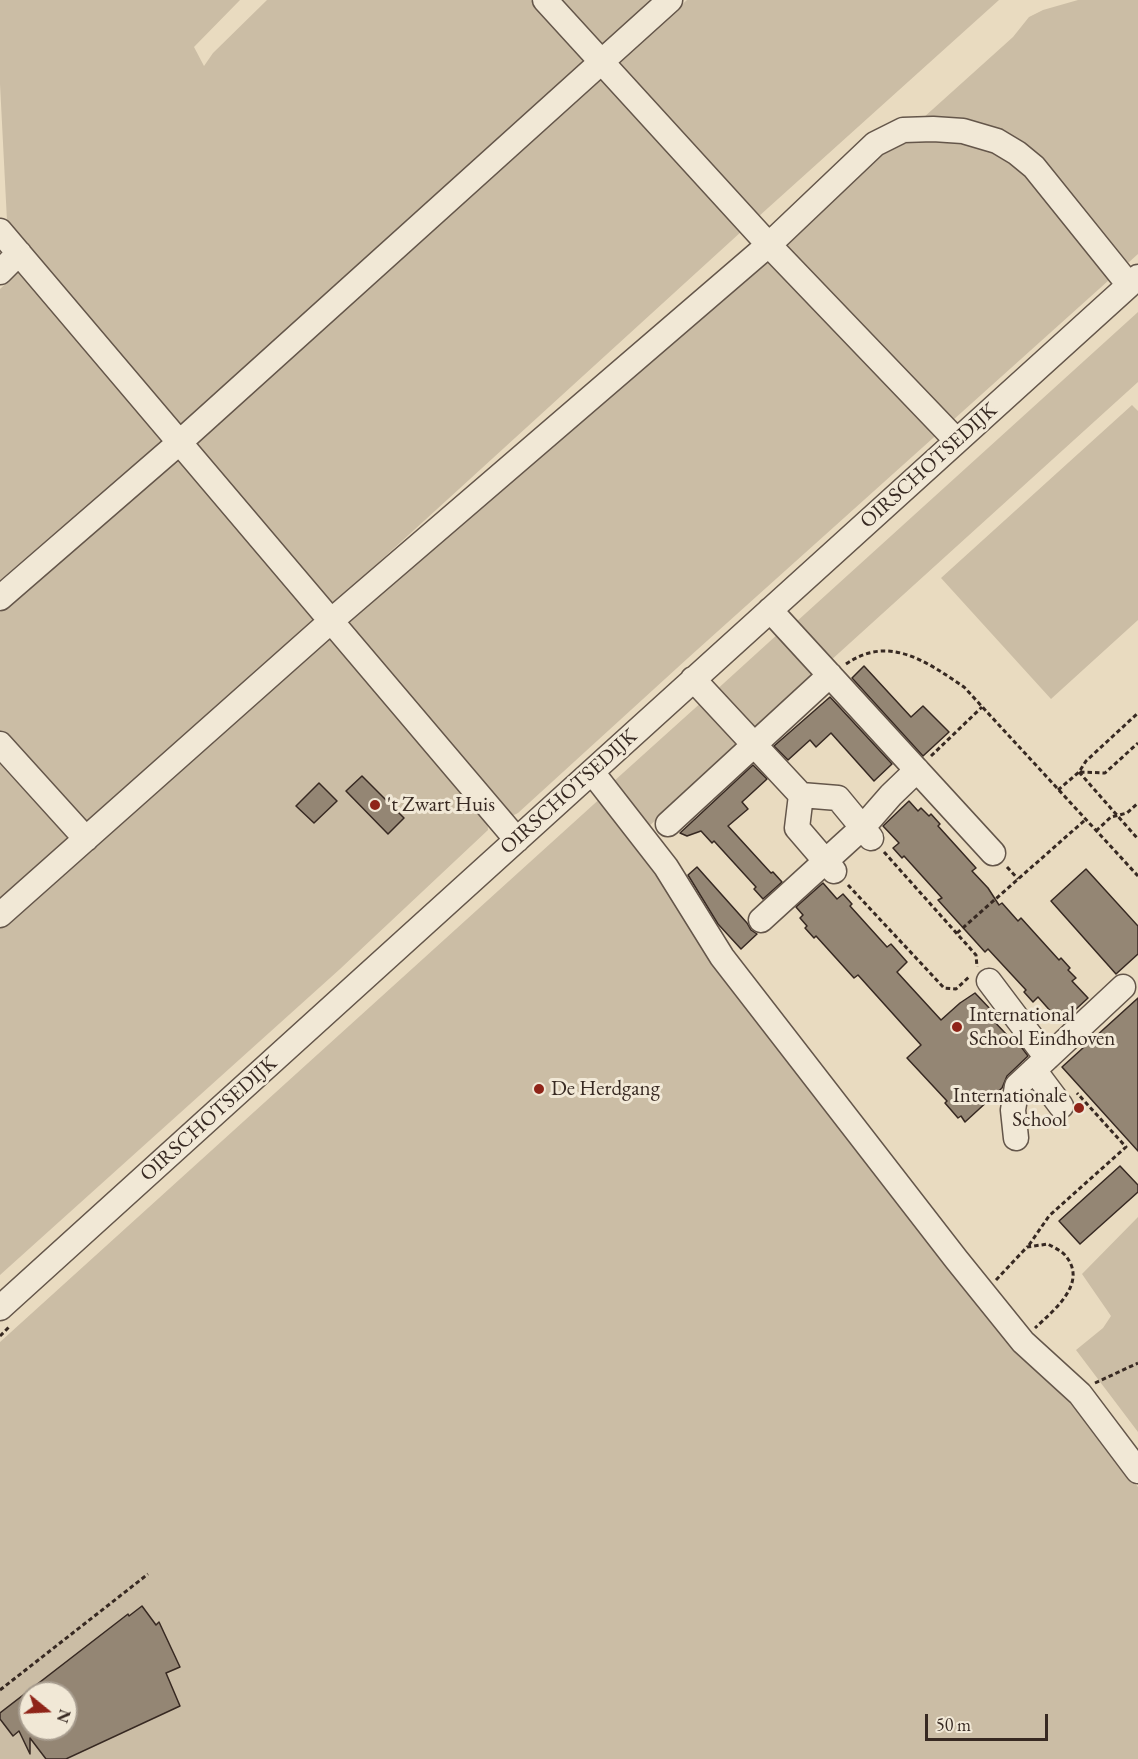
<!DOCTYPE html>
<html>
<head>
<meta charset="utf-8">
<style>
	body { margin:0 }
	#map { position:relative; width:1138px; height:1759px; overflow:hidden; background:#e9dbc0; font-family:"EB Garamond",serif }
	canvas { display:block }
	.north { position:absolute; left:18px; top:1681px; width:60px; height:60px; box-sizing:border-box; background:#f1e8d6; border:2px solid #a79c8e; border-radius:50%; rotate:108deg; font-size:16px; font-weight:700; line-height:24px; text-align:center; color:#372922 }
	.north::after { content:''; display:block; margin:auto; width:21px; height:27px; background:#8f2418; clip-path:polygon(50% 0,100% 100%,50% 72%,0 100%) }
	.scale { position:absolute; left:925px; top:1714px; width:123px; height:27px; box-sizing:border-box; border:3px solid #372922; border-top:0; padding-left:8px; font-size:18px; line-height:21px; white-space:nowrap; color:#372922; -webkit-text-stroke:4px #f1e8d6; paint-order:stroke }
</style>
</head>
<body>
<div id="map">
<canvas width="1138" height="1759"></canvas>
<div class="north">N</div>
<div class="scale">50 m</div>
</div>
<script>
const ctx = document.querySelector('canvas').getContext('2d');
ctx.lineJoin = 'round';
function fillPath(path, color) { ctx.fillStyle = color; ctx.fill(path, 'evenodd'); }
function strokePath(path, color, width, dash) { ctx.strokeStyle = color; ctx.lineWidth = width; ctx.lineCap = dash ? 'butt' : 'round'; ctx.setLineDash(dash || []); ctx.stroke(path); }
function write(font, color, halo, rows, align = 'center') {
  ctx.font = font + ' "EB Garamond",serif'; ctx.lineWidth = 6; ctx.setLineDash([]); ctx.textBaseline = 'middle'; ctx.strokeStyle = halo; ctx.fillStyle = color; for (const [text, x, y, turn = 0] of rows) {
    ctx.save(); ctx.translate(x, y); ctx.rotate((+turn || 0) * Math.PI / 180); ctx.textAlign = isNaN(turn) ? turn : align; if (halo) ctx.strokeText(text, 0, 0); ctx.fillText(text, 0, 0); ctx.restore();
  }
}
fillPath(new Path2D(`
	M 0,0 L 240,0 L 194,47 L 204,66 L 213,53 L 267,0 L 531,0 L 586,59 L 583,64 L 183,423 L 179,424 L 7,221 L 0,84 Z
	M 557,0 L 654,0 L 601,46 Z
	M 687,0 L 999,0 L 758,217 L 618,65 L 622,58 Z
	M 1078,0 L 1138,0 L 1138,254 L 688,658 L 518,813 L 512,816 L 347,622 L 783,244 L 1013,37 L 1029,17 L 1043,10 Z
	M 603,77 L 742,231 L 334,603 L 329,601 L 196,444 L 198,440 Z
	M 21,269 L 163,440 L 0,581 L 0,289 Z
	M 1138,312 L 1138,382 L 829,662 L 795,623 Z
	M 1132,405 L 1138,411 L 1138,620 L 1051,699 L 941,578 Z
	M 181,456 L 317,618 L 85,828 L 0,737 L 0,612 Z
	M 779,633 L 816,675 L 754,730 L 713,693 Z
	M 329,634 L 487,818 L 488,830 L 340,969 L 0,1275 L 0,928 Z
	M 704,700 L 739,746 L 648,827 L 613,782 Z
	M 0,751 L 78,839 L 0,907 Z
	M 604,795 L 1138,1487 L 1138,1759 L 0,1759 L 0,1342 ZM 30,1693 L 66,1693 L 66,1729 L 30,1729 Z
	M 1138,1217 L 1138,1432 L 1076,1350 L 1103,1328 L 1111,1316 L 1082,1274 Z`), '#cbbda5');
const building = new Path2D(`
	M 864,666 L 911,717 L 923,706 L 949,732 L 923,756 L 852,678 Z
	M 830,697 L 892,764 L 874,781 L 831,733 L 816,747 L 810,740 L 788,760 L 774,746 Z
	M 753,765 L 767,779 L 742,802 L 748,809 L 728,826 L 771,873 L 773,872 L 782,882 L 763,899 L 754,889 L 756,887 L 714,841 L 712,843 L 701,831 L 687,836 L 680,833 Z
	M 362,776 L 404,818 L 388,834 L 346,791 Z
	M 319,783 L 337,801 L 314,823 L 296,806 Z
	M 909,801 L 918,811 L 921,808 L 929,816 L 931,814 L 940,824 L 938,826 L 976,868 L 972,871 L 988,888 L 999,905 L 1002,903 L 1018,921 L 1021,918 L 1059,960 L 1061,958 L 1070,968 L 1068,970 L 1076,978 L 1072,981 L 1088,998 L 1061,1023 L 1038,997 L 1033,1002 L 1024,992 L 1026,990 L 988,949 L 985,952 L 938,900 L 942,898 L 904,856 L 902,858 L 893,848 L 899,843 L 883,826 Z
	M 697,867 L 747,923 L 751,930 L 757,934 L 741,949 L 718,924 L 688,875 Z
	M 1086,869 L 1138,926 L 1138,954 L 1116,974 L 1051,901 Z
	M 823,883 L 837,899 L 843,894 L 852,904 L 850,906 L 887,947 L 891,944 L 907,962 L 897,972 L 941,1020 L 960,1003 L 975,993 L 992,1011 L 988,1015 L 1007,1035 L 1014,1042 L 1016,1040 L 1028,1056 L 1007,1076 L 1002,1088 L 965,1122 L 961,1116 L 958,1118 L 945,1103 L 947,1101 L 907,1058 L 921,1045 L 858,975 L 854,978 L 816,936 L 814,938 L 805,928 L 807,926 L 800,918 L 803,915 L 796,907 Z
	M 1138,998 L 1138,1151 L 1062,1067 Z
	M 1120,1166 L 1138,1185 L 1138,1192 L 1080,1244 L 1059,1221 Z
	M 142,1606 L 156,1625 L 159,1622 L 180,1667 L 166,1673 L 180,1706 L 66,1759 L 46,1759 L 30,1738 L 30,1754 L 19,1731 L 13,1736 L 0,1719 L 0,1713 L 128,1614 L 129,1616 ZM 30,1693 L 66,1693 L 66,1729 L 30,1729 Z`);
fillPath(building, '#948674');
strokePath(building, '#372922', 1.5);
const minor = new Path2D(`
	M 545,0 L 768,244 L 957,441
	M 0,231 L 517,840
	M 0,272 L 19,253
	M 0,598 L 180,442 L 670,0
	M 770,610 L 993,853
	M 693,679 L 801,795 L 838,798 L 871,838
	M 0,744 L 86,839
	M 592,772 L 666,867 L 722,957 L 956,1259 L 1023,1342 L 1080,1394 L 1138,1471
	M 801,795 L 797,828 L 834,871
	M 668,824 L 830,675
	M 0,915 L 331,621 L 774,240 L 875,144 L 903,130 L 933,129 L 963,131 L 997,141 L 1017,153 L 1034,167 L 1129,285
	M 761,920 L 863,827 L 891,795 L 917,770
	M 989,981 L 1047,1058
	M 1034,1070 L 1061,1106
	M 1016,1138 L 1013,1110 L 1017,1086 L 1123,987
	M 0,1308 L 1138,277`);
strokePath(minor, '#64564a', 27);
strokePath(new Path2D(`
	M 846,664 C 889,634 927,662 964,687 L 1138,876
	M 931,756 L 982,707
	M 1079,772 L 1138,839
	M 1080,772 L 1105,773 L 1138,743
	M 1058,790 L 1079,772 L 1086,761 L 1138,713
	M 1096,831 L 1111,817 L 1127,813 L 1138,803
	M 884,852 L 976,955 L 977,967
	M 1007,867 L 1018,879
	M 848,885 L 944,988 L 956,989 L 969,977
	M 957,933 L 1085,820
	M 1029,1245 L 1049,1216 L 1126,1147 L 1077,1093
	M 996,1280 L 1027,1247 L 1048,1244 C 1053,1247 1060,1250 1064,1254 C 1090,1282 1054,1310 1035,1328
	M 0,1336 L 10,1326
	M 1095,1383 L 1138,1363
	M 0,1690 L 148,1574`), '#372922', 3, [4.5, 3]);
strokePath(minor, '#f1e8d6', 24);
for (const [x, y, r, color] of [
	[375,805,6,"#8f2418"],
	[957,1027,6,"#8f2418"],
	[539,1089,6,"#8f2418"],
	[1079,1108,6,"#8f2418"]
]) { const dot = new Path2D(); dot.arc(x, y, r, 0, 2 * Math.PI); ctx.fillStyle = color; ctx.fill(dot); strokePath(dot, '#f1e8d6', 2); }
write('21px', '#372922', '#f1e8d6', [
	["OIRSCHOTSEDIJK",929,466,-42],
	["OIRSCHOTSEDIJK",569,792,-42],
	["OIRSCHOTSEDIJK",209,1119,-42]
]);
write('21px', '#372922', '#f1e8d6', [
	["'t Zwart Huis",387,805],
	["International",969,1015],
	["School Eindhoven",969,1039],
	["De Herdgang",551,1089],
	["Internationale",1067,1096,"right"],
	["School",1067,1120,"right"]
], 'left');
</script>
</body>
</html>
